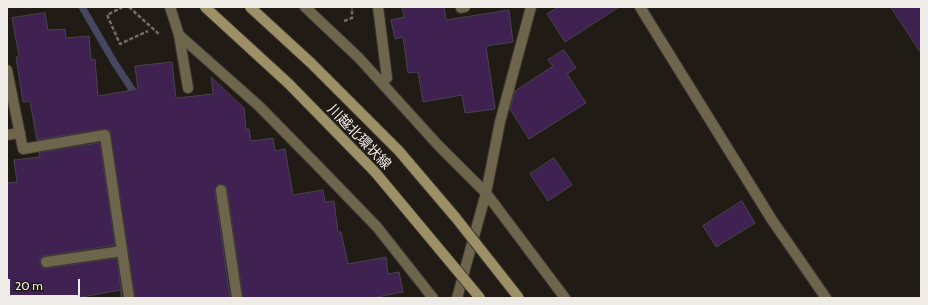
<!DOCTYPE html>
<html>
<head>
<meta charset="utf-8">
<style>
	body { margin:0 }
	#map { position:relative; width:928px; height:305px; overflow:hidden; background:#201b15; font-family:Cabin,sans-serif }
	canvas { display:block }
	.frame { position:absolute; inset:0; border:8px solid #efebe7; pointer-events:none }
	.scale { position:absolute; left:8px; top:279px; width:72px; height:18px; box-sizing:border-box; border:2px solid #efebe7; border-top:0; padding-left:5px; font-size:12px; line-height:14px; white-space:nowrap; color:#efebe7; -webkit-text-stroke:3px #201b15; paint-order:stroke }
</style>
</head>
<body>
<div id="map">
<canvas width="928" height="305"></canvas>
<div class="frame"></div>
<div class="scale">20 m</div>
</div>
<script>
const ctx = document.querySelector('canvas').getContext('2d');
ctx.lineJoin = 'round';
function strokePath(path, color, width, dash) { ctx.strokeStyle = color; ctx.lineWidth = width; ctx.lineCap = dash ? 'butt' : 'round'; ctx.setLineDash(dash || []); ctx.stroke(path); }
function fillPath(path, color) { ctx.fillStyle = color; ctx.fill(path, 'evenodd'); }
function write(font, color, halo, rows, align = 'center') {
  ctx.font = font + ' Cabin,"Noto Sans JP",sans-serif'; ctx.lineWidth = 4; ctx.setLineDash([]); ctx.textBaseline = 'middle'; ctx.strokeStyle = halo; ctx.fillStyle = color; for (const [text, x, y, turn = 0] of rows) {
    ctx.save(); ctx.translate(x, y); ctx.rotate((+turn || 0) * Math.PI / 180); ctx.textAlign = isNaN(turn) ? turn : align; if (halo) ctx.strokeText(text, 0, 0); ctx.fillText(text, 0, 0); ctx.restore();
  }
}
strokePath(new Path2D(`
	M 82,7 L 114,62 L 137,97`), '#484762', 7);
const building = new Path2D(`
	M 402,7 L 444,7 L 446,20 L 509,10 L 513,42 L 486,46 L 495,109 L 465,113 L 462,95 L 423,102 L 418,72 L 408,73 L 403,37 L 395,39 L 391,20 L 404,17 Z
	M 559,7 L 619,7 L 565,42 L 547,14 Z
	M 891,7 L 921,7 L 921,53 Z
	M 45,13 L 48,30 L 65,29 L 66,38 L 89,36 L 91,60 L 95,59 L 98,96 L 138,89 L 135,66 L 172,62 L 176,98 L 213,94 L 211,77 L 244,108 L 246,129 L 249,129 L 251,141 L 273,138 L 275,151 L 285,149 L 293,195 L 323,190 L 325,202 L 334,201 L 338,232 L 341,232 L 348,264 L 386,257 L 388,274 L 399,272 L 403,292 L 372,298 L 243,298 L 227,189 L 226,186 L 220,184 L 217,185 L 215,191 L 230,298 L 135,298 L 110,131 L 104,129 L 37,140 L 30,101 L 23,102 L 16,57 L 19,56 L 12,18 Z
	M 564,50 L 576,68 L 567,74 L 586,103 L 529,139 L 510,109 L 515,91 L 553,66 L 548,60 Z
	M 100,143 L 115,245 L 45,256 L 40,259 L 40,263 L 43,268 L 47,268 L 117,258 L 122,298 L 121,298 L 121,290 L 76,298 L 7,298 L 7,183 L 17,182 L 14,160 L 40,157 L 39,153 Z
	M 554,158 L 572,185 L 548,201 L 530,174 Z
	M 742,201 L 755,223 L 716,247 L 703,226 Z`);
fillPath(building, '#3f2252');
strokePath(building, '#48444c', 1);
const service = new Path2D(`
	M 170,7 L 179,35 L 188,88
	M 378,7 L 387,78
	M 461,8 L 465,7
	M 7,135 L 20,133
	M 221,190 L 237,298
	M 46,262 L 122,251`);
const minor = new Path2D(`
	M 305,7 L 359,58 L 438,145 L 486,193 L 565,298
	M 640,7 L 772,220 L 826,298
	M 179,35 L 259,106 L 318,166 L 377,227 L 433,298
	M 7,70 L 23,149 L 105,135 L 129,298
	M 457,298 L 486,193 L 500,122 L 531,7`);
strokePath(service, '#3d3832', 12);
strokePath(minor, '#3d3832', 12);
strokePath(new Path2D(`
	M 123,7 L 107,15 L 120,44 L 148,31
	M 129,7 L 160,35
	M 344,21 L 352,18 L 352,7`), '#706c66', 2.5, [4, 2]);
strokePath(service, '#6e664c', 10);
strokePath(minor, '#6e664c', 10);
const secondaryBridge = new Path2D(`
	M 205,7 L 289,84 L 375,172 L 480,298
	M 250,7 L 311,63 L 399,151 L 456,218 L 519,298`);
strokePath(secondaryBridge, '#3d3832', 12, []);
strokePath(secondaryBridge, '#9d9066', 10);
write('14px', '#efebe7', '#201b15', [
	["川越北環状線",359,137,46]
]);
</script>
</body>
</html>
